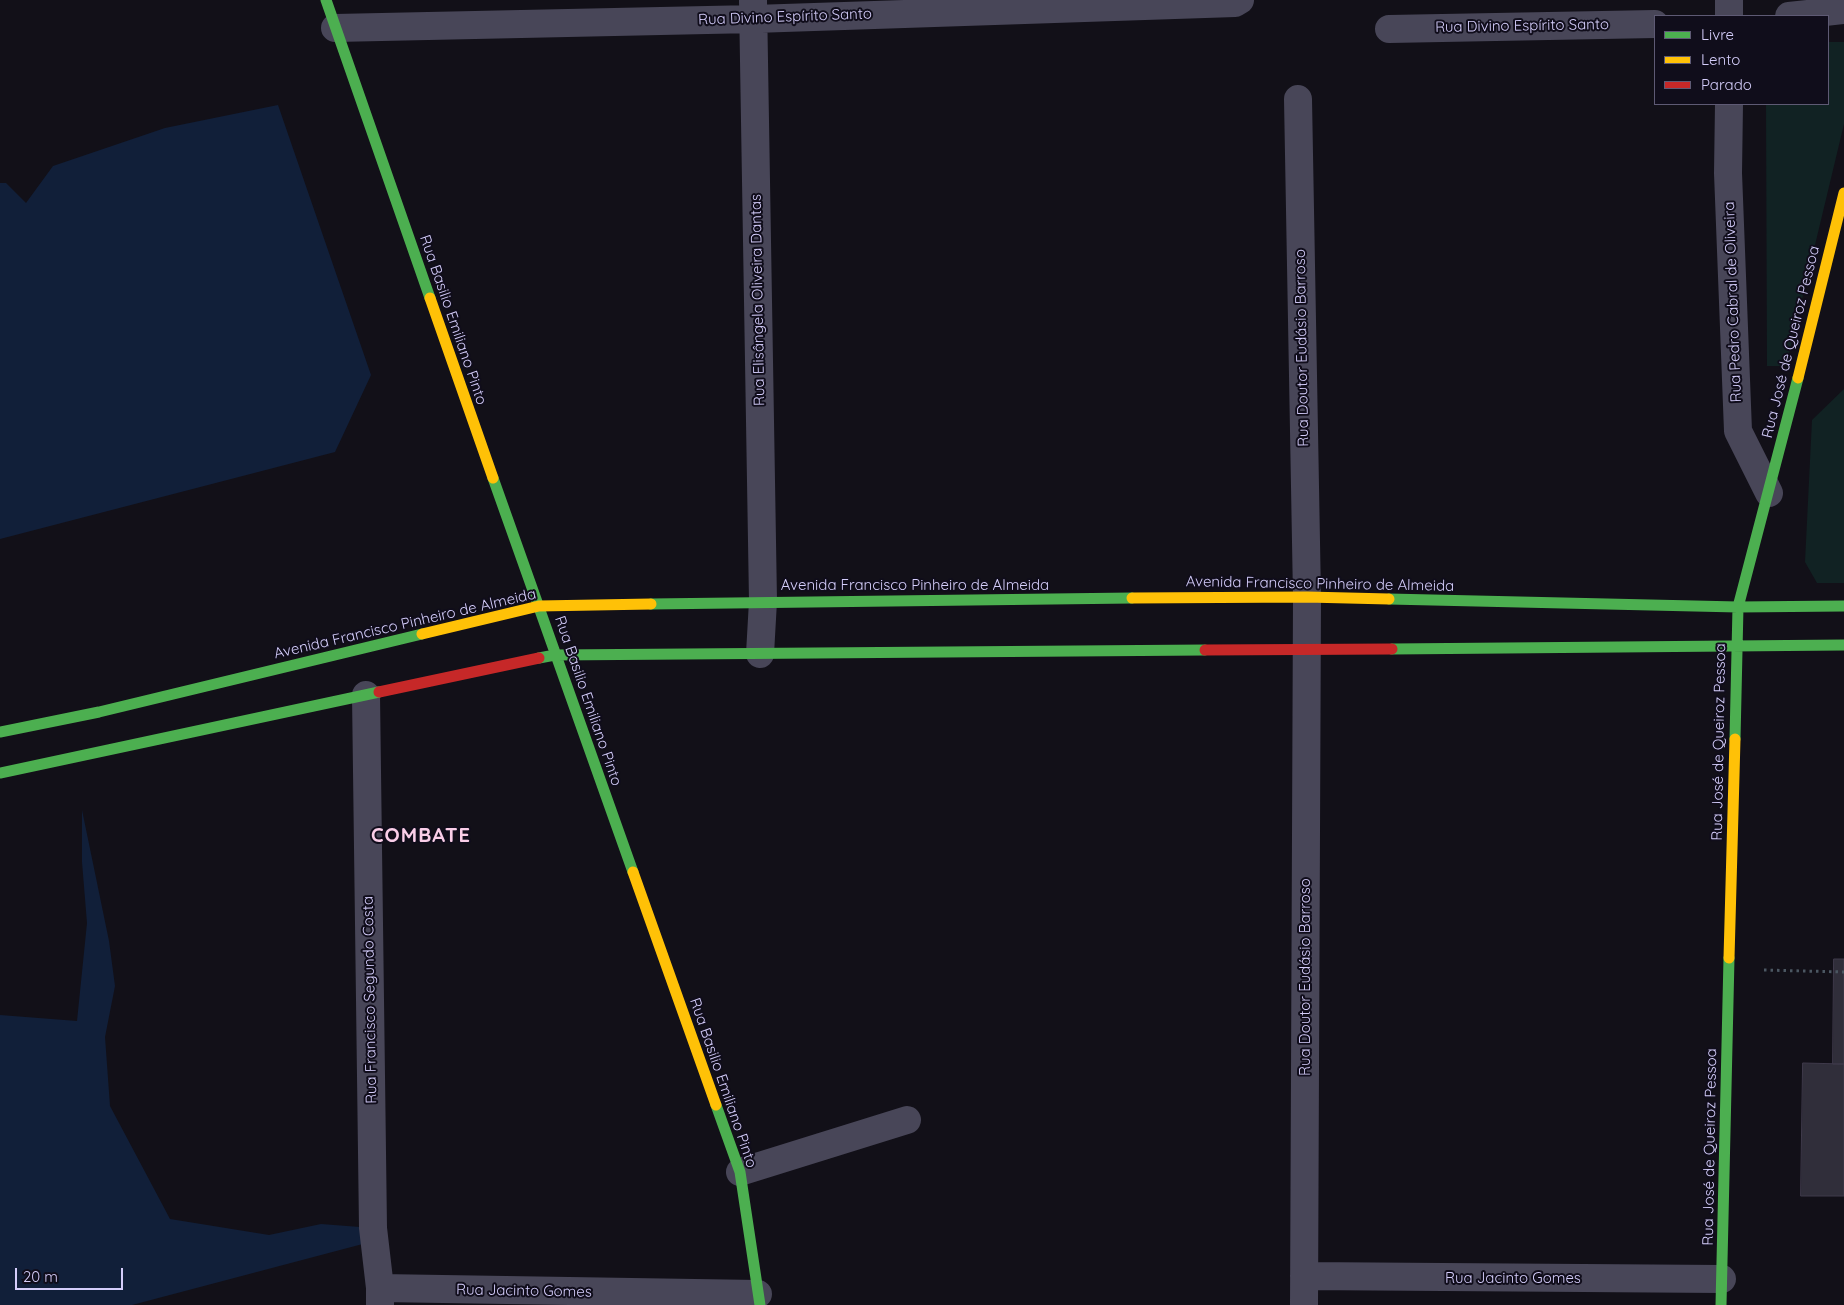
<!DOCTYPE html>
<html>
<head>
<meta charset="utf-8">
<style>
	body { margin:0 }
	#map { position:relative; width:1844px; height:1305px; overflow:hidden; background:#121018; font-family:Quicksand,sans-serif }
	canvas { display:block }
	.legend { position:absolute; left:1654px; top:15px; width:175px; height:90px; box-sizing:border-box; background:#100d1b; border:1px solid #5e5a74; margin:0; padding:6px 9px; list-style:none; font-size:15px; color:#d4cdfa }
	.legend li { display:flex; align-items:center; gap:10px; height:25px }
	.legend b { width:25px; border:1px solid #5e5a74 }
	.scale { position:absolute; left:15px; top:1268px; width:108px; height:22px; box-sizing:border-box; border:2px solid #d4cdfa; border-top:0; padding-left:6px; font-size:15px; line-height:18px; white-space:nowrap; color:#d4cdfa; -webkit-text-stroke:4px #100d1b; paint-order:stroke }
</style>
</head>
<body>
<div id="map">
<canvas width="1844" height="1305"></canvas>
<ul class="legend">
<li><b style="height:6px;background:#4caf50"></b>Livre</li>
<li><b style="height:6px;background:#ffc107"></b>Lento</li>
<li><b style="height:6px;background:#c62828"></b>Parado</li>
</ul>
<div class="scale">20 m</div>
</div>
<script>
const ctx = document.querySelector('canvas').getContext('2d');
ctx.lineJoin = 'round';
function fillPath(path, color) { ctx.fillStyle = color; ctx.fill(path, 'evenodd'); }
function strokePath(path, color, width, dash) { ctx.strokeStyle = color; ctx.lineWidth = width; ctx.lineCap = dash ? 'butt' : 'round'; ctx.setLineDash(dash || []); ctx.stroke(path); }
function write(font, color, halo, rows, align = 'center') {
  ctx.font = font + ' Quicksand,sans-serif'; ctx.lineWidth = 4; ctx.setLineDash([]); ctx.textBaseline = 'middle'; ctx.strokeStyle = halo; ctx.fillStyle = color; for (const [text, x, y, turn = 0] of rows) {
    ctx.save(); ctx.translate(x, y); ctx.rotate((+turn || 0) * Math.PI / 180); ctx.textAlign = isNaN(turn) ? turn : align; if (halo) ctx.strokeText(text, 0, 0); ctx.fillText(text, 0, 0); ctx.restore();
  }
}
fillPath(new Path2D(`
	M 1828,42 L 1844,42 L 1844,124 L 1786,366 L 1767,366 L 1766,104 L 1828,104 Z
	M 1844,389 L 1844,583 L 1817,583 L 1805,562 L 1812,420 Z`), '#112223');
fillPath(new Path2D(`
	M 278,105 L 371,375 L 335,452 L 0,539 L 0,183 L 6,183 L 26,203 L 53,166 L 165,128 Z
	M 82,810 L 109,941 L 115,986 L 105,1037 L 110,1106 L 170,1219 L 269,1235 L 321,1224 L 373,1228 L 374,1241 L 132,1305 L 0,1305 L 0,1015 L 77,1021 L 87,923 L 82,862 Z`), '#111f39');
const building = new Path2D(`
	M 1834,959 L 1844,959 L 1844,1064 L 1833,1064 Z
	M 1803,1063 L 1844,1064 L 1844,1196 L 1801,1196 Z`);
fillPath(building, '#302e3a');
strokePath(building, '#3f3a4b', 1);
strokePath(new Path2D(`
	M 1764,970 L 1844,972`), '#4b5762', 3, [2.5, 4]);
strokePath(new Path2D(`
	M 1729,0 L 1729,16
	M 753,1 L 763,601 L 760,654
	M 1789,16 L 1844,10
	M 335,28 L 754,19 L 1235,3 L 1240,0
	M 1389,29 L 1655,24
	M 1298,99 L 1307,597 L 1304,1305
	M 1729,104 L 1728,173 L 1738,431 L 1769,493
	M 366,695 L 373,1228 L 380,1288 L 380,1305
	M 740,1172 L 907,1120
	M 1304,1276 L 1722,1279
	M 380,1288 L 758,1294`), '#484658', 28);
strokePath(new Path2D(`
	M 326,0 L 430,298
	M 493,478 L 633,872
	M 1389,599 L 1738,607 L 1844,606
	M 651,604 L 1132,598
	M 1392,649 L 1844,645
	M 539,658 L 555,655 L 1205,650
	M 0,732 L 99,712 L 422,634
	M 1735,739 L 1738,607 L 1798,378
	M 0,773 L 379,692
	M 716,1105 L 740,1172 L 760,1305
	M 1721,1305 L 1729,958`), '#4caf50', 11);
strokePath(new Path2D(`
	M 430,298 L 493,478
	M 1798,378 L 1844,193
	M 1132,598 L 1307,597 L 1389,599
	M 422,634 L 539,606 L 651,604
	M 633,872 L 716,1105
	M 1729,958 L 1735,739`), '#ffc107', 11);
strokePath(new Path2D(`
	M 1205,650 L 1392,649
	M 379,692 L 539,658`), '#c62828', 11);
write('15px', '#d4cdfa', '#100d1b', [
	["Rua Divino Espírito Santo",785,17,-2],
	["Rua Divino Espírito Santo",1522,26,-1],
	["Rua Elisângela Oliveira Dantas",758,300,-91],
	["Rua Pedro Cabral de Oliveira",1733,302,-92],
	["Rua Basilio Emiliano Pinto",453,320,71],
	["Rua José de Queiroz Pessoa",1791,342,-76],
	["Rua Doutor Eudásio Barroso",1302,348,-91],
	["Avenida Francisco Pinheiro de Almeida",1320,584,1],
	["Avenida Francisco Pinheiro de Almeida",915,585],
	["Avenida Francisco Pinheiro de Almeida",405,624,-13],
	["Rua Basilio Emiliano Pinto",588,701,71],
	["Rua José de Queiroz Pessoa",1719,742,-89],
	["Rua Doutor Eudásio Barroso",1305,977,-90],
	["Rua Francisco Segundo Costa",370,1000,-91],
	["Rua Basilio Emiliano Pinto",723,1083,71],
	["Rua José de Queiroz Pessoa",1710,1147,-89],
	["Rua Jacinto Gomes",1513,1278],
	["Rua Jacinto Gomes",524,1291,1]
]);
ctx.letterSpacing = '1px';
write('bold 20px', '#facee8', '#100d1b', [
	["COMBATE",421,836]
]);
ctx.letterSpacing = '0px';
</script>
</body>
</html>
